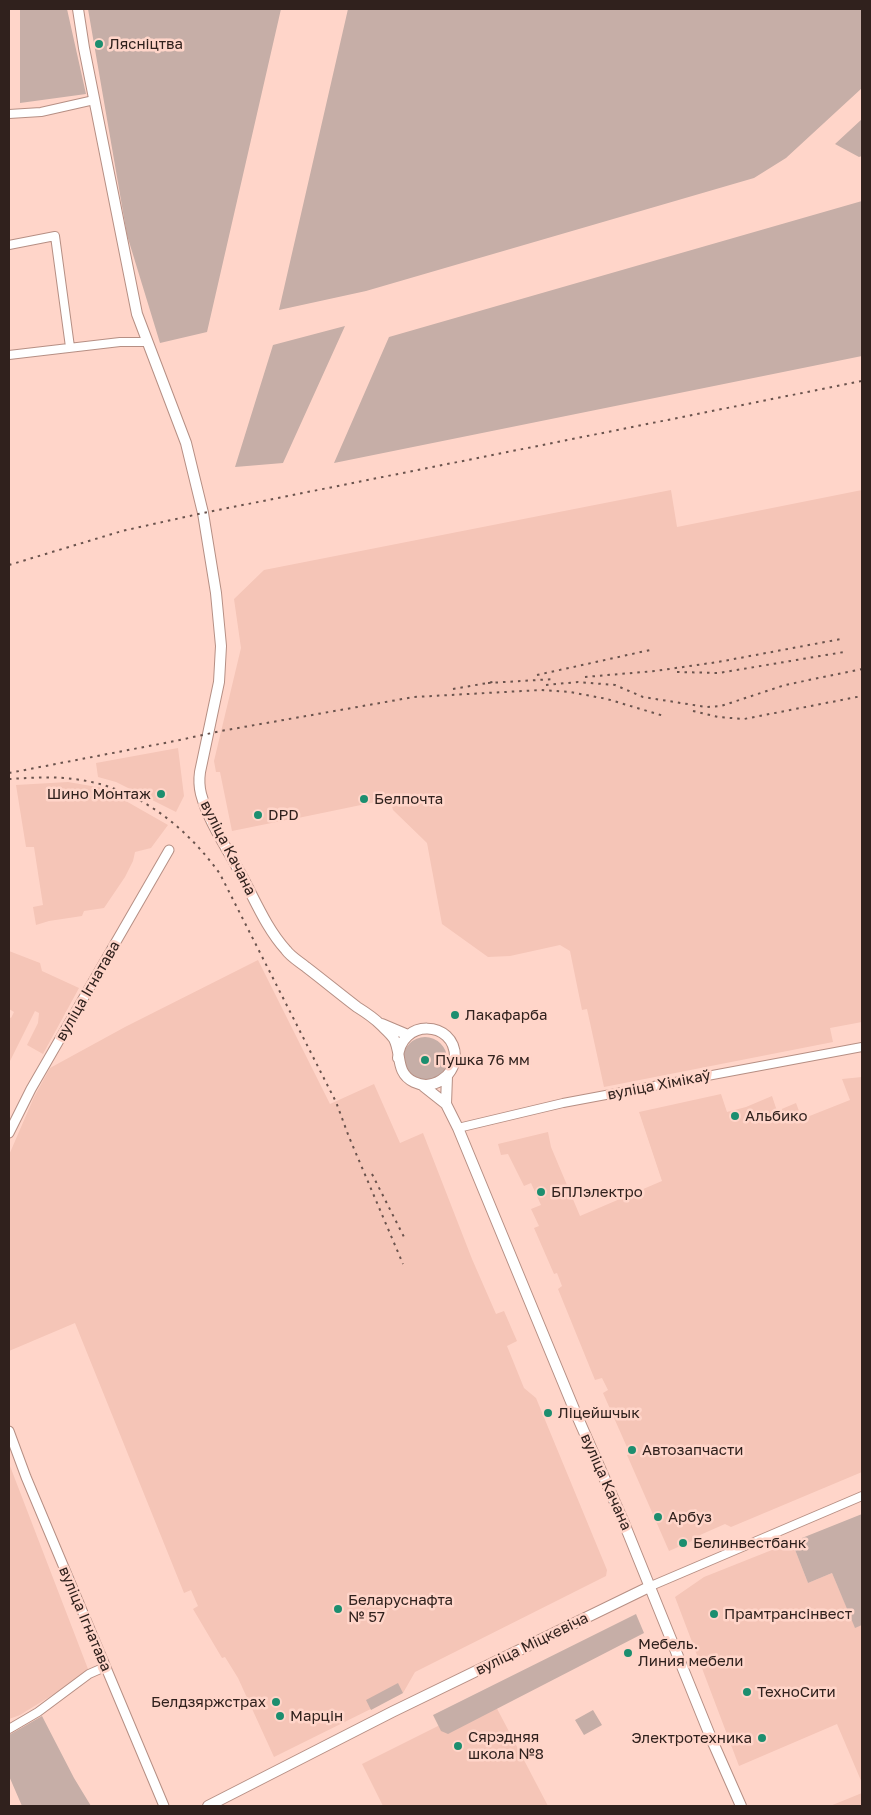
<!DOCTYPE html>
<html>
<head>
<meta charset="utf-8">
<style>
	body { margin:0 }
	#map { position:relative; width:871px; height:1815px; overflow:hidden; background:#ffd5c9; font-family:"Golos Text",sans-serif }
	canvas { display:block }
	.frame { position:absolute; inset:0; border:10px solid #30211d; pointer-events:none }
</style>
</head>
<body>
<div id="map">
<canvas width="871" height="1815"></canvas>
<div class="frame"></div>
</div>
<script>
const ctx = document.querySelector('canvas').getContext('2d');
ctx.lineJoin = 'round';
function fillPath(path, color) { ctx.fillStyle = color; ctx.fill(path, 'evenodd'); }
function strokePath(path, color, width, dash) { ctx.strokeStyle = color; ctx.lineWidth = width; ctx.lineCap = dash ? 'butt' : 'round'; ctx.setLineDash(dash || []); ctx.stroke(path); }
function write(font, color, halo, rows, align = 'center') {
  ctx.font = font + ' "Golos Text",sans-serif'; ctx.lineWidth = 5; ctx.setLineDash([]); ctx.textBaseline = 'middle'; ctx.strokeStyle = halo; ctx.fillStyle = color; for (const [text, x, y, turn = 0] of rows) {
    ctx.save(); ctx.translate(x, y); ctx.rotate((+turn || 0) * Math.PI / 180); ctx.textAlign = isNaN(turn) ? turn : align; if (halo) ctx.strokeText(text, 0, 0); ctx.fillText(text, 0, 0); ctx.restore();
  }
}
fillPath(new Path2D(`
	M 671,490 L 677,527 L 862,490 L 862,1022 L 830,1028 L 833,1042 L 604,1087 L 587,1009 L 582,1010 L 570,951 L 560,945 L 510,956 L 488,957 L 442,924 L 427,843 L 393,810 L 390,799 L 298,818 L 296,809 L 290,811 L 291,819 L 232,831 L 220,772 L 216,772 L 214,761 L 241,648 L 234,599 L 264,570 Z
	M 178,748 L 184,796 L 176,812 L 116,782 L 98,777 L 96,763 Z
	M 68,782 L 103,788 L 168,825 L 151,848 L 135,852 L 133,861 L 125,877 L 104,908 L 84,911 L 82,916 L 49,921 L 36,925 L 33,907 L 43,905 L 40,886 L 34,847 L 26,847 L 16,785 Z
	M 9,951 L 40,963 L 42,971 L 79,988 L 43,1054 L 27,1045 L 38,1023 L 39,1013 L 35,1011 L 9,1063 L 9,1017 L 11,1018 L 14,1012 L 9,1009 Z
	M 258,960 L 330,1104 L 374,1084 L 400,1143 L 423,1133 L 472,1259 L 496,1314 L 504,1311 L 517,1341 L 507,1346 L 524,1388 L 536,1398 L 607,1570 L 606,1576 L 415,1672 L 403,1693 L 274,1757 L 238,1678 L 225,1657 L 222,1658 L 193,1609 L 198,1606 L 191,1590 L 184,1593 L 75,1323 L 9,1351 L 9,1155 L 34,1097 L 50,1068 L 125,1027 Z
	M 862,1077 L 862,1472 L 731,1527 L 725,1524 L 700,1535 L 701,1537 L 669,1551 L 627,1455 L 630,1454 L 603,1393 L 608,1390 L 602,1378 L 595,1380 L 558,1289 L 562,1286 L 557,1273 L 554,1274 L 534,1228 L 539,1226 L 531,1209 L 541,1205 L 531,1183 L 524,1186 L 508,1154 L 501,1155 L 498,1144 L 548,1132 L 551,1147 L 580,1216 L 662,1181 L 639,1112 L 721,1094 L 727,1112 L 746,1107 L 772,1096 L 777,1111 L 796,1103 L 802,1119 L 850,1100 L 842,1079 Z
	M 10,1466 L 88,1669 L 85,1675 L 20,1715 L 9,1719 L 9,1467 Z
	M 792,1542 L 808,1583 L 832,1573 L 855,1627 L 862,1625 L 862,1783 L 837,1724 L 739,1766 L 675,1597 L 704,1577 Z
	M 492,1699 L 548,1806 L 383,1806 L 362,1764 Z
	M 862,1793 L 862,1806 L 830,1806 Z`), '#f5c5b7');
fillPath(new Path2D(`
	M 20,9 L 67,9 L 86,94 L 20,103 Z
	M 88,9 L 281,9 L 207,332 L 160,343 L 127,235 Z
	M 348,9 L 862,9 L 862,88 L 786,158 L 754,178 L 366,291 L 279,310 Z
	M 862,119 L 862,156 L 859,157 L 835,144 Z
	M 862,201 L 862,356 L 334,463 L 389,337 Z
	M 345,326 L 283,463 L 235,467 L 273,345 Z
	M403 1059a22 22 0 1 1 44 0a22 22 0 1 1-44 0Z
	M 862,1514 L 862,1625 L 855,1628 L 832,1573 L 808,1583 L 792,1542 Z
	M 636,1614 L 644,1633 L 448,1734 L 441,1731 L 433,1715 Z
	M 398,1683 L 403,1693 L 371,1710 L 366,1700 Z
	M 593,1710 L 602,1725 L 584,1735 L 575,1720 Z
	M 42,1716 L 74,1778 L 91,1806 L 22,1806 L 9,1776 L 9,1735 Z`), '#c6aea7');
const minor = new Path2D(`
	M 9,114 L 41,112 L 94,100
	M 9,245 L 55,236 L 70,347
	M 9,355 L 120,342 L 146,342
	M 458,1128 L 563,1103 L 862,1047
	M 651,1586 L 862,1496
	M 9,1729 L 38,1712 L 89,1674 L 105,1667`);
const tertiary = new Path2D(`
	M 9,1133 L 31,1089 L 169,850
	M 9,1431 L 26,1477 L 164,1806`);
const secondary = new Path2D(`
	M 78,9 L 84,48 L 137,314 L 186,443 L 203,513 L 216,593 L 221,646 L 219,682 L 200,772 C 199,779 199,786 201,794 C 208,820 225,845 238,869 C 253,895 265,927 286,950 C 291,957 300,962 306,967 C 323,980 340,994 357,1007 C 365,1012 374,1018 381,1025 C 385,1029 391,1034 394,1039 C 402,1054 395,1073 414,1082 C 432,1091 454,1077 455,1057 C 455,1020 400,1018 398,1058
	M 382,1024 L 408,1035
	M 422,1085 L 446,1104 L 458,1128 L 574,1409 L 624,1523 L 711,1738 L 741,1806
	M 446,1104 L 447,1076
	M 208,1806 L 392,1712 L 651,1586`);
strokePath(minor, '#b68f84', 10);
strokePath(tertiary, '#b68f84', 11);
strokePath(secondary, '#b68f84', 12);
strokePath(minor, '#fff', 8);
strokePath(tertiary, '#fff', 9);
strokePath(secondary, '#fff', 10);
strokePath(new Path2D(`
	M 9,565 L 122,531 L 203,513 L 862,381
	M 677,672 L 719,673 L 844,652
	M 537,675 L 650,650
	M 585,677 L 655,671 L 718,662 L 841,639
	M 488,683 L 555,679
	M 546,685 L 578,682 L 615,685 L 643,697 L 706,707 L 721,706 L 785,685 L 862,669
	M 453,689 L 493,682
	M 693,711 L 718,717 L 744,719 L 862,696
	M 9,773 L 175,741 L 221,731 L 414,697 L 541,690 L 570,692 L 607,699 L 664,716
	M 9,779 C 30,778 52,776 74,779 C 135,786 185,825 220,874 L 336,1102 L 349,1137 L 403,1264
	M 372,1174 L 404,1237`), '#6a534d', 2, [2.5, 5]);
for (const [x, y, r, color] of [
	[99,44,5,"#1c8e6f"],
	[161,794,5,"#1c8e6f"],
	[364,799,5,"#1c8e6f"],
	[258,815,5,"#1c8e6f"],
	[455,1015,5,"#1c8e6f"],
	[425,1060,5,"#1c8e6f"],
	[735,1116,5,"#1c8e6f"],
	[541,1192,5,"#1c8e6f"],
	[548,1413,5,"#1c8e6f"],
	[632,1450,5,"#1c8e6f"],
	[658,1517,5,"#1c8e6f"],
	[683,1543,5,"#1c8e6f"],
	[338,1609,5,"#1c8e6f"],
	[714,1614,5,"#1c8e6f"],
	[628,1653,5,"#1c8e6f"],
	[747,1692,5,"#1c8e6f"],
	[276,1702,5,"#1c8e6f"],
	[280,1716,5,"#1c8e6f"],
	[762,1738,5,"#1c8e6f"],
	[458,1746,5,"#1c8e6f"]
]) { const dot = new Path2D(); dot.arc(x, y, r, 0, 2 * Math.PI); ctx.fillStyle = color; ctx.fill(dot); strokePath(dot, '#ffd5c9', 2); }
write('15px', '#30211d', '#ffd5c9', [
	["Лясніцтва",109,44],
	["Шино Монтаж",151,794,"right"],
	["Белпочта",374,799],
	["DPD",268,815],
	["Лакафарба",465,1015],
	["Пушка 76 мм",435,1060],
	["Альбико",745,1116],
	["БПЛэлектро",551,1192],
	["Ліцейшчык",558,1413],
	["Автозапчасти",642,1450],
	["Арбуз",668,1517],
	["Белинвестбанк",693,1543],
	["Беларуснафта",348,1600],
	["№ 57",348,1617],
	["Прамтрансінвест",724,1614],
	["Мебель.",638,1644],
	["Линия мебели",638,1661],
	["ТехноСити",757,1692],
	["Белдзяржстрах",266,1702,"right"],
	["Марцін",290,1716],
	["Сярэдняя",468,1737],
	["школа №8",468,1754],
	["Электротехника",752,1738,"right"]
], 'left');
write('15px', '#30211d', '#ffd5c9', [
	["вуліца Качана",228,848,63],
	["вуліца Ігнатава",88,991,-60],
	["вуліца Хімікаў",659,1085,-11],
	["вуліца Качана",606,1482,66],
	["вуліца Ігнатава",85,1619,67],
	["вуліца Міцкевіча",532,1644,-26]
]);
</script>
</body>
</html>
